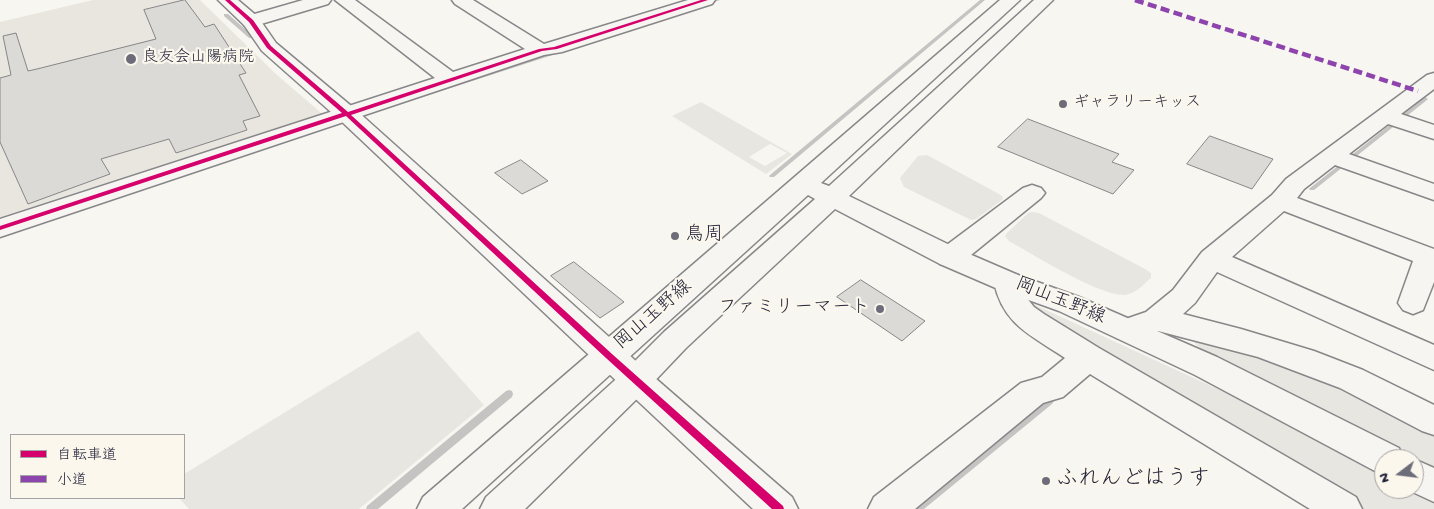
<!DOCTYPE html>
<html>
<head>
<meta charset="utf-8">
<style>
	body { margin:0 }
	#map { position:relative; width:1434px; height:509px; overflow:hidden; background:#f8f6f0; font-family:"Gochi Hand","Klee One",sans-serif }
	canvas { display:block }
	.legend { position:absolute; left:10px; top:434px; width:175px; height:65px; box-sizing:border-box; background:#fbf7ec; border:1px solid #a4a2a5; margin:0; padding:6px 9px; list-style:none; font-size:15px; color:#22223b }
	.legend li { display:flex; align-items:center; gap:10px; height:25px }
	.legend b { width:25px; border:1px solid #a4a2a5 }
	.north { position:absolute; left:1374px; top:449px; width:50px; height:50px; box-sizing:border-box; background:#fbf7ec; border:1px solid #a4a2a5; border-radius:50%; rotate:255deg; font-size:14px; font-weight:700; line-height:20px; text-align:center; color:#22223b }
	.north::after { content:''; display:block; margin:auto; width:18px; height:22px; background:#6d6c7a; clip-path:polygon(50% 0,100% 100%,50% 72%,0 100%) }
</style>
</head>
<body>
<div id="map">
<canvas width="1434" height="509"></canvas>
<ul class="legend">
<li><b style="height:6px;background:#d6006c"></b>自転車道</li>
<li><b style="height:6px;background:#8e44ad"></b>小道</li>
</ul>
<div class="north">N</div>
</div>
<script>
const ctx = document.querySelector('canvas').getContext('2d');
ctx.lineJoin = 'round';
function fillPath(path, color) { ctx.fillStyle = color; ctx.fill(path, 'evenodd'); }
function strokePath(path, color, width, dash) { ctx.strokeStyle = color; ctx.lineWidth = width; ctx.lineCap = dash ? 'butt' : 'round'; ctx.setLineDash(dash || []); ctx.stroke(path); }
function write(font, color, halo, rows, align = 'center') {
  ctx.font = font + ' "Gochi Hand","Klee One",sans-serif'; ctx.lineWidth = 4.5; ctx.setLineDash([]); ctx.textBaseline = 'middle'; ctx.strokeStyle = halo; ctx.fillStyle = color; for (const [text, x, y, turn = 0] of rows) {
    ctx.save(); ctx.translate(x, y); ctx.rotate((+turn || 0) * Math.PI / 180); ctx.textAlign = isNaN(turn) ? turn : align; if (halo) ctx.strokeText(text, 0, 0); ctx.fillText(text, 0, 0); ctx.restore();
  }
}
fillPath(new Path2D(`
	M 93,0 L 200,0 L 277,75 L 326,117 L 0,222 L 0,22 Z`), '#e9e6e0');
fillPath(new Path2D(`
	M 701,102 L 792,154 L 766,174 L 672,116 ZM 770,144 L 787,153 L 765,166 L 749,157 Z
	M 927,155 L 999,194 L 1003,197 L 1002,200 L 976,219 L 971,220 L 904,187 L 900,178 L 918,156 Z
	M 1032,212 L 1039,213 L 1145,269 L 1151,273 L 1151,278 C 1145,283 1137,292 1129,294 C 1108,302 1031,253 1009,241 L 1005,236 L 1007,233 L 1028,213 Z
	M 1033,304 L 1259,408 L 1384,475 L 1384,489 L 1410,489 L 1434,503 L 1434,509 L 1360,509 L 1029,305 Z
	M 418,331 L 484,405 L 359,509 L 189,509 L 179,498 L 184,498 L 184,474 Z
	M 1199,340 L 1307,369 L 1434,429 L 1434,471 L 1284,391 L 1206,352 L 1197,346 L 1194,342 Z`), '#e8e6e0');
fillPath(new Path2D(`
	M 713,0 L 720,0 L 704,5 L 702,4 Z
	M 980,0 L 985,0 L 774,177 L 770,177 L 769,176 L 770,175 Z
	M 224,14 L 228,14 L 253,36 L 253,38 L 249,38 L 224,16 Z
	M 563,48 L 565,49 L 565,51 L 392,107 L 390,108 L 387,106 Z
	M 1425,97 L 1428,99 L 1427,100 L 1314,190 L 1310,190 L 1309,189 L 1310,188 Z
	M 509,390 L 512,391 L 513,394 L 512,397 L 378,509 L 366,509 L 367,506 L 506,391 Z
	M 1049,397 L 1052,398 L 1054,401 L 1052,404 L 924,509 L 911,509 L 912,506 L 1046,398 Z`), '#c6c4c3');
const building = new Path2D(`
	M 185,0 L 205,27 L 214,24 L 246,73 L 239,75 L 260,116 L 243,121 L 247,130 L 176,153 L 169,139 L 101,159 L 110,174 L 28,204 L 0,142 L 0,78 L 11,75 L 3,36 L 16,33 L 28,71 L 37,69 L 156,39 L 144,10 Z
	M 1028,119 L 1119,154 L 1112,162 L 1134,170 L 1113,194 L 998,147 Z
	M 1210,136 L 1273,159 L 1252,189 L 1187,164 Z
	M 521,160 L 548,181 L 522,194 L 495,173 Z
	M 574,262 L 624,302 L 600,318 L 551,276 Z
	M 861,280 L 925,321 L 902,341 L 837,297 Z`);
fillPath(building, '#dbdad7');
strokePath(building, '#878688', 1);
const street = new Path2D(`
	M 303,0 L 331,0 L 328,4 L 251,27 L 244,25 L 242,21 L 244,17 Z
	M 335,0 L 355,0 L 453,72 L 525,49 L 455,4 L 452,0 L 473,0 L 544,44 L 688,0 L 715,0 L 712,4 L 562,52 L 544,55 L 0,237 L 0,219 L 435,78 Z
	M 1434,73 L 1434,89 L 1401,114 L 1434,125 L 1434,139 L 1388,124 L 1349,154 L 1434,184 L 1434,200 L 1335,165 L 1304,189 L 1297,198 L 1434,249 L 1434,282 L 1423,310 L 1413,314 L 1403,310 L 1398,303 L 1413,261 L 1284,211 L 1232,257 L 1434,345 L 1434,370 L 1217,272 L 1195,303 L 1183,314 L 1241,329 L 1314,351 L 1363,370 L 1434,405 L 1434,435 L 1422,431 L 1340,388 L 1258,357 L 1158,331 L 1128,341 L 1117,338 L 1113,330 L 1117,322 L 1146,312 L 1173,290 L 1202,252 L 1272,195 L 1286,179 L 1427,75 Z
	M 1032,185 L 1041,188 L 1045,193 L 1041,198 L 960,264 L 950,266 L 940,264 L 936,257 L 940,250 L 1023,188 Z
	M 1008,272 L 1018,275 L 1022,282 L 1026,297 L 1034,307 L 1044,314 L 1099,348 L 1356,497 L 1362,509 L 1310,509 L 1090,374 L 1063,397 L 1043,403 L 915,509 L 868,509 L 874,497 L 1021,383 L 1042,377 L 1065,358 C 1031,335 1003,325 994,282 L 998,275 Z
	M 636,367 L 647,371 L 792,497 L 798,509 L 753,509 L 625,389 L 620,380 L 625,371 Z`);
const secondary = new Path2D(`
	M 218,0 L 238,0 L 258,17 L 276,43 L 356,110 L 647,371 L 652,380 L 647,389 L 636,393 L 625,389 L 340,120 L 262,51 L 244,25 Z`);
const primary = new Path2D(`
	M 1000,0 L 1020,0 L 821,183 L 829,186 L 1034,0 L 1053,0 L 849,196 L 960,250 L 1018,275 L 1079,297 L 1217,357 L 1399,448 L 1404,459 L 1384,459 L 1384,474 L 1373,470 L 1195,375 L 1059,311 L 998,289 L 940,264 L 835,209 L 686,348 L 647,389 L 525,509 L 480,509 L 486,497 L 625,371 L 664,332 L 815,199 L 808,195 L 462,509 L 417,509 L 423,497 Z
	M 1414,459 L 1434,468 L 1434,502 L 1406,489 L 1414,489 Z`);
strokePath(street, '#878688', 3);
strokePath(secondary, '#878688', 3);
strokePath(primary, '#878688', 3);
fillPath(street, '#f6f5f1');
fillPath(secondary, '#f6f5f1');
fillPath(primary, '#f6f5f1');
strokePath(new Path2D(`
	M 1135,0 L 1418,91`), '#8e44ad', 4.5, [9, 4.5]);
fillPath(new Path2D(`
	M 225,0 L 230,0 L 253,20 L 271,46 L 348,112 L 539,49 L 554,47 L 701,0 L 708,0 L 557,49 L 542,51 L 351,115 L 612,354 L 783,506 L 784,509 L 772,509 L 606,358 L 346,116 L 0,230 L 0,226 L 342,113 L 267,48 L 249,22 Z`), '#d6006c');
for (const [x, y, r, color] of [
	[131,59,6,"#6d6c7a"],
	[1063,104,5,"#6d6c7a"],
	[675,236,5,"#6d6c7a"],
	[880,309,5,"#6d6c7a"],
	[1046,481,5,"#6d6c7a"]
]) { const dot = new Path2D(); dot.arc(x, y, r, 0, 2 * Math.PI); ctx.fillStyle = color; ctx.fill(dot); strokePath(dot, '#fbf7ec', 2); }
write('16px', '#22223b', '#fbf7ec', [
	["良友会山陽病院",142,59],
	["ギャラリーキッス",1073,104]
], 'left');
write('19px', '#22223b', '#fbf7ec', [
	["鳥周",685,236],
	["ファミリーマート",870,309,"right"]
], 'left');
write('19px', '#22223b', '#fbf7ec', [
	["岡山玉野線",1060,302,22],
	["岡山玉野線",654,316,-41]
]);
write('22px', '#22223b', '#fbf7ec', [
	["ふれんどはうす",1056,481]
], 'left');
</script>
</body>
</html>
